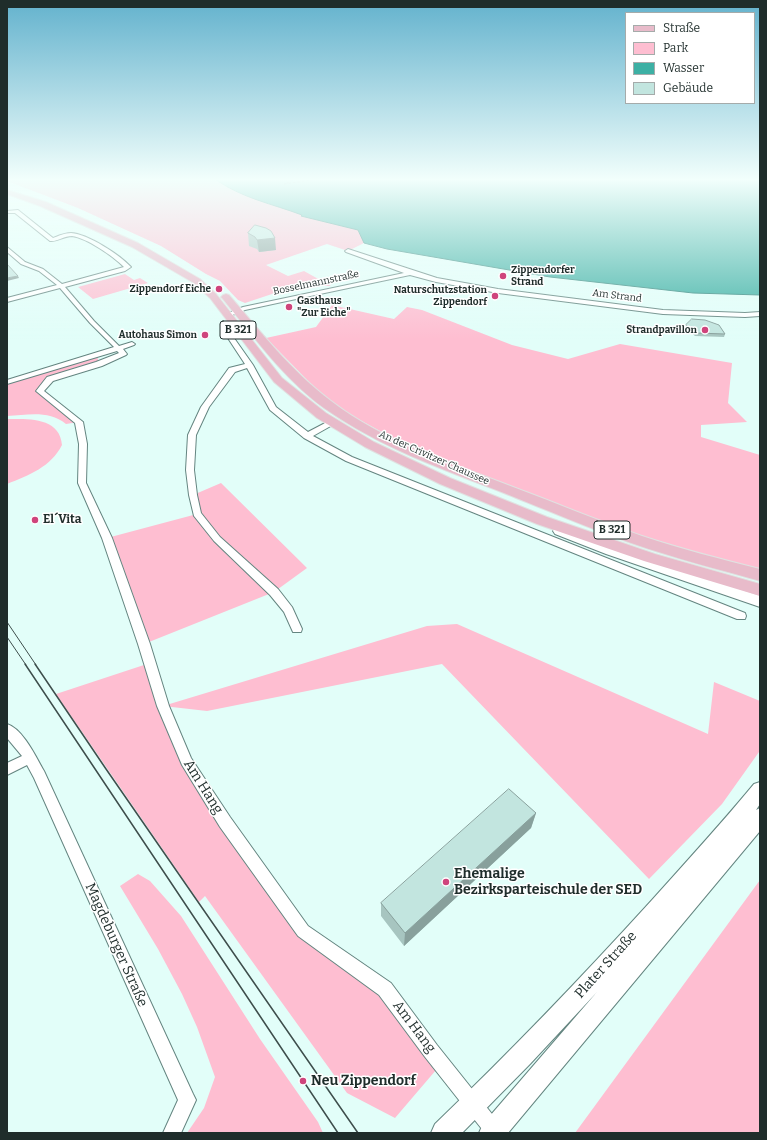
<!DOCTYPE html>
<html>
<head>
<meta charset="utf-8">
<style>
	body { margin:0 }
	#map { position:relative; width:767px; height:1140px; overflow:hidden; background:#e2fef9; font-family:Bitter,serif }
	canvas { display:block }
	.frame { position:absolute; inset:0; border:8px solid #1f2d2b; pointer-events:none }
	.legend { position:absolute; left:625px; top:12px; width:130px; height:92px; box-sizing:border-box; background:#fff; border:1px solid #a5abaa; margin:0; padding:5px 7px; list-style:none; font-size:12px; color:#1f2d2b }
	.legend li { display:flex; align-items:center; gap:8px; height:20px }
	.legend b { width:20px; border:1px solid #a5abaa }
</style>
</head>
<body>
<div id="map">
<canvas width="767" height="1140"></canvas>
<div class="frame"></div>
<ul class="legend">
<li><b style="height:5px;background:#e8bbca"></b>Straße</li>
<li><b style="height:11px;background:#febed1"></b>Park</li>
<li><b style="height:11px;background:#3db0a4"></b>Wasser</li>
<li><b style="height:11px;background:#c2e5df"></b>Gebäude</li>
</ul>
</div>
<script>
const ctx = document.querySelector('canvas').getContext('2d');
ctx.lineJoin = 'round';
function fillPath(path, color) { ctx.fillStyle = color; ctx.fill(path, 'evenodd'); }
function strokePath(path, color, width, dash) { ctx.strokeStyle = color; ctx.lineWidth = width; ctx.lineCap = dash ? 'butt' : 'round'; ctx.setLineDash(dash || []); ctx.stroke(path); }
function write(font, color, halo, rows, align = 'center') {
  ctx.font = font + ' Bitter,serif'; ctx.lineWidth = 3; ctx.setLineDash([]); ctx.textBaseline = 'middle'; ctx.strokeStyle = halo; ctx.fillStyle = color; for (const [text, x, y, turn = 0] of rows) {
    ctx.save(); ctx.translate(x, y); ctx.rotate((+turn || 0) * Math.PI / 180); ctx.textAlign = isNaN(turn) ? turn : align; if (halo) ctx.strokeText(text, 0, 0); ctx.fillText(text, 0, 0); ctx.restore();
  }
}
fillPath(new Path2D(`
	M 7,179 L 215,179 C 241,198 273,204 303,215 L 301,216 L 358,230 L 364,243 L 348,251 L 327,244 L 266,265 L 288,276 L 304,271 L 331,286 L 305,286 L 281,291 L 245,303 L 238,300 L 220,281 L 206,274 L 161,246 L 78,208 L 7,181 Z
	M 125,274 L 134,280 L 140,278 L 148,283 L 93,299 L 78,287 Z
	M 332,305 L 394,319 L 407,307 L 422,310 L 512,345 L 568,359 L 620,344 L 732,363 L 728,403 L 747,422 L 701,425 L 701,437 L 760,455 L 760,569 L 709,556 L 636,534 L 569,510 L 422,451 L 387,435 L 349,414 L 333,403 L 318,391 L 266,338 L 316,327 Z
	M 97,355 L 99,364 L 50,379 L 40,391 L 79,422 L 66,424 C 49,410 28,415 7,416 L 7,382 Z
	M 7,419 C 28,419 60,417 62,445 C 51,467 29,475 7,484 Z
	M 221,483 L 307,568 L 274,592 L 144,644 L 107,538 L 197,514 L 193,495 Z
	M 457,624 L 708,734 L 714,682 L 760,701 L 759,752 L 722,804 L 649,879 L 442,664 L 207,711 L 163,706 L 186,761 L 303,930 L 385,989 L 442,1063 L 395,1118 L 347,1093 L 205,896 L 199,902 L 56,694 L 150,663 L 163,706 L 427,626 Z
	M 138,874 L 150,881 L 181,916 L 260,1039 L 318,1122 L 323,1133 L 187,1133 L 204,1108 L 215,1077 L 197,1027 L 182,994 L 158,949 L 120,886 Z
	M 760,880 L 760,1133 L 575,1133 Z`), '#febed1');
const water = new Path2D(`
	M 215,179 L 760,179 L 760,295 L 693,293 L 550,277 L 387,249 L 364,243 L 358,230 L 301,216 L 302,215 C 273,204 241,198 215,179 Z`);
fillPath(water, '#3db0a4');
strokePath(water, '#348980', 1);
strokePath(new Path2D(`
	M 287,183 L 295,179
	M 284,184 L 318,179`), '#223b38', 1, [2.5, 2]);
const street = new Path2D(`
	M 18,210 L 53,238 C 58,236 65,233 71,233 C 88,234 120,255 131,267 L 125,271 L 65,287 L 94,321 L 119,346 L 132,342 L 135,344 L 134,345 L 123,349 L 127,354 L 126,355 L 102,366 L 53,381 L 44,391 L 83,422 L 87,444 L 86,483 L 112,538 L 150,644 L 169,706 L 191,758 L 230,817 L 308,926 L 391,983 L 437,1045 L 500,1124 L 503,1130 L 502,1133 L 485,1133 L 425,1057 L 379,995 L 298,936 L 220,827 L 182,765 L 157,706 L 138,644 L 102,538 L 78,483 L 79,444 L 75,423 L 36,391 L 47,377 L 96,362 L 119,353 L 117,351 L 7,384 L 7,380 L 114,347 L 90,323 L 60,288 L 7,302 L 7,298 L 57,285 L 39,271 L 21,264 L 7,252 L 7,247 L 25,262 L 43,269 L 62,284 L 124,267 C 113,256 87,238 72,236 C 64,236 57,242 50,241 L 15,213 L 7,213 L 7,211 Z
	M 348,249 L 437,278 L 498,289 L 663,310 L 745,313 L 760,312 L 760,316 L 745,317 L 663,314 L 498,293 L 436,282 L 410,275 L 282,302 L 245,310 L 227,317 L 224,315 L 243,307 L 404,273 L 346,252 L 345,251 Z
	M 225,327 L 227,328 L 253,365 L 276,407 L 308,432 L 329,421 L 335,421 L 336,423 L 313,436 L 352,457 L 745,613 L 746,616 L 745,619 L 737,619 L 346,461 L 304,438 L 270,410 L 247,368 L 235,372 L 209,407 L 196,435 L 194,470 L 197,495 L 201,513 L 220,537 L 278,589 L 292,607 L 302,629 L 301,632 L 293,632 L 284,612 L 270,595 L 214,541 L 194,516 L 189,495 L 186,470 L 188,435 L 201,407 L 229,368 L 245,364 L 222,329 Z
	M 7,724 C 23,729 36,757 44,771 L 193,1094 L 196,1100 L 181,1133 L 163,1133 L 178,1100 L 34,778 L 27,765 L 7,775 L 7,763 L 22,756 L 7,738 Z`);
const secondary = new Path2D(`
	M 560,527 L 616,548 L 760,596 L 760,607 L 606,554 L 555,534 L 553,531 L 555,528 Z
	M 760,782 L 760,804 L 756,810 L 760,808 L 760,831 L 508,1133 L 479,1133 L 483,1124 L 597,992 L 530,1064 L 462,1133 L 431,1133 L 435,1124 C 510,1052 582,977 652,900 C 686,862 721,824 754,784 Z`);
const primary = new Path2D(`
	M 7,190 L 46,202 L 138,243 L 200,279 L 216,294 L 282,378 L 326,413 L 374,442 L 450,478 L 547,517 L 655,554 L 760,584 L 760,596 L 644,561 L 537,524 L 440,484 L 365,447 L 317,418 L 274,382 L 210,298 L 194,283 L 132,247 L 40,206 L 7,194 Z
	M 226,294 L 229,295 C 261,332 291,371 331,401 C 384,442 451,463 513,487 C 556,503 599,521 642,536 C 681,549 720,559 760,569 L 760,581 C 717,569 674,558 631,543 C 588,528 547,510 504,493 C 442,469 379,447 324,408 C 284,379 254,337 223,299 L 221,297 L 223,295 Z`);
strokePath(street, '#648580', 2);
strokePath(secondary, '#648580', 2);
strokePath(primary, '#e0e2e1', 2);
fillPath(street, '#fff');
fillPath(secondary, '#fff');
fillPath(primary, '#e8bbca');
strokePath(new Path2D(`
	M 7,622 L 36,665
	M 7,637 L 26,665`), '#3e4e4c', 1);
strokePath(new Path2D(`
	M 25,664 L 338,1133
	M 35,664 L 106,769 L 358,1133`), '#3e4e4c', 1.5);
fillPath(new Path2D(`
	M 255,225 L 276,250 L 259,252 L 257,249 L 249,246 L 248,233 Z
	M 686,325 L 725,334 L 724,337 L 695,336 L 685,327 Z
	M 536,813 L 531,828 L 404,946 L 381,916 L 381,903 Z`), '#a7c5c0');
fillPath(new Path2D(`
	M 275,238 L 276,250 L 259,252 L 257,240 Z
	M 18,276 L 19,278 L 7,281 L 7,278 Z
	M 536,813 L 531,828 L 404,946 L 405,933 Z`), '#88a09c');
const building = new Path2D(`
	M 255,225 L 266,228 L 271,231 L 275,238 L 257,240 L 255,237 L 248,233 Z
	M 7,264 L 18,276 L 7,278 Z
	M 692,319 L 705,320 L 719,325 L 725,334 L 696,333 L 686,325 Z
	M 509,789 L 536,813 L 405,933 L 381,903 Z`);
fillPath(building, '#c2e5df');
strokePath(building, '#88a09c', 1);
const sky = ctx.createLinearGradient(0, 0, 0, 339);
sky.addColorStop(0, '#63b2cd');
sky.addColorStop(0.53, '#f2fffc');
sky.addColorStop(1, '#f2fffc00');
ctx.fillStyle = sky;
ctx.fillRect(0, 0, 767, 339);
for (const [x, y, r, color] of [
	[503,276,4,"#cf447c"],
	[219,289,4,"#cf447c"],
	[495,296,4,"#cf447c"],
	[289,307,4,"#cf447c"],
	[705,330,4,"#cf447c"],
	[205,335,4,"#cf447c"],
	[35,520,4,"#cf447c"],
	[446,882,4,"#cf447c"],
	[303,1081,4,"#cf447c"]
]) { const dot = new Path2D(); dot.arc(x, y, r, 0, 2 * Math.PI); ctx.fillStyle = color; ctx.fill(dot); strokePath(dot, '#fff', 1.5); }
write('bold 10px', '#1f2d2b', '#fff', [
	["Zippendorfer",511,270,"left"],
	["Strand",511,282,"left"],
	["Zippendorf Eiche",211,289],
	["Naturschutzstation",487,290],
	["Zippendorf",487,302],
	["Gasthaus",297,301,"left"],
	["\"Zur Eiche\"",297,313,"left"],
	["Strandpavillon",697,330],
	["Autohaus Simon",197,335]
], 'right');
write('10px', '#1f2d2b', '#fff', [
	["Bosselmannstraße",316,283,-12],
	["Am Strand",617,296,7],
	["An der Crivitzer Chaussee",434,458,24]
]);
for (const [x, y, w] of [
	[238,330,36],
	[612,530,36]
]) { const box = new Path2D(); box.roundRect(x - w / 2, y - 9, w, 18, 3); ctx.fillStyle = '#fff'; ctx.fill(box); strokePath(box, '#1f2d2b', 1); }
write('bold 11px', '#1f2d2b', null, [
	["B 321",238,330],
	["B 321",612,530]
]);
write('bold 12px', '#1f2d2b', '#fff', [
	["El´Vita",43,520]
], 'left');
write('14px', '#1f2d2b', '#fff', [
	["Am Hang",203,787,58],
	["Magdeburger Straße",116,945,66],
	["Plater Straße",606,965,-48],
	["Am Hang",414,1027,53]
]);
write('bold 14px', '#1f2d2b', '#fff', [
	["Ehemalige",454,874],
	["Bezirksparteischule der SED",454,890],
	["Neu Zippendorf",311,1081]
], 'left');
</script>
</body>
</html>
